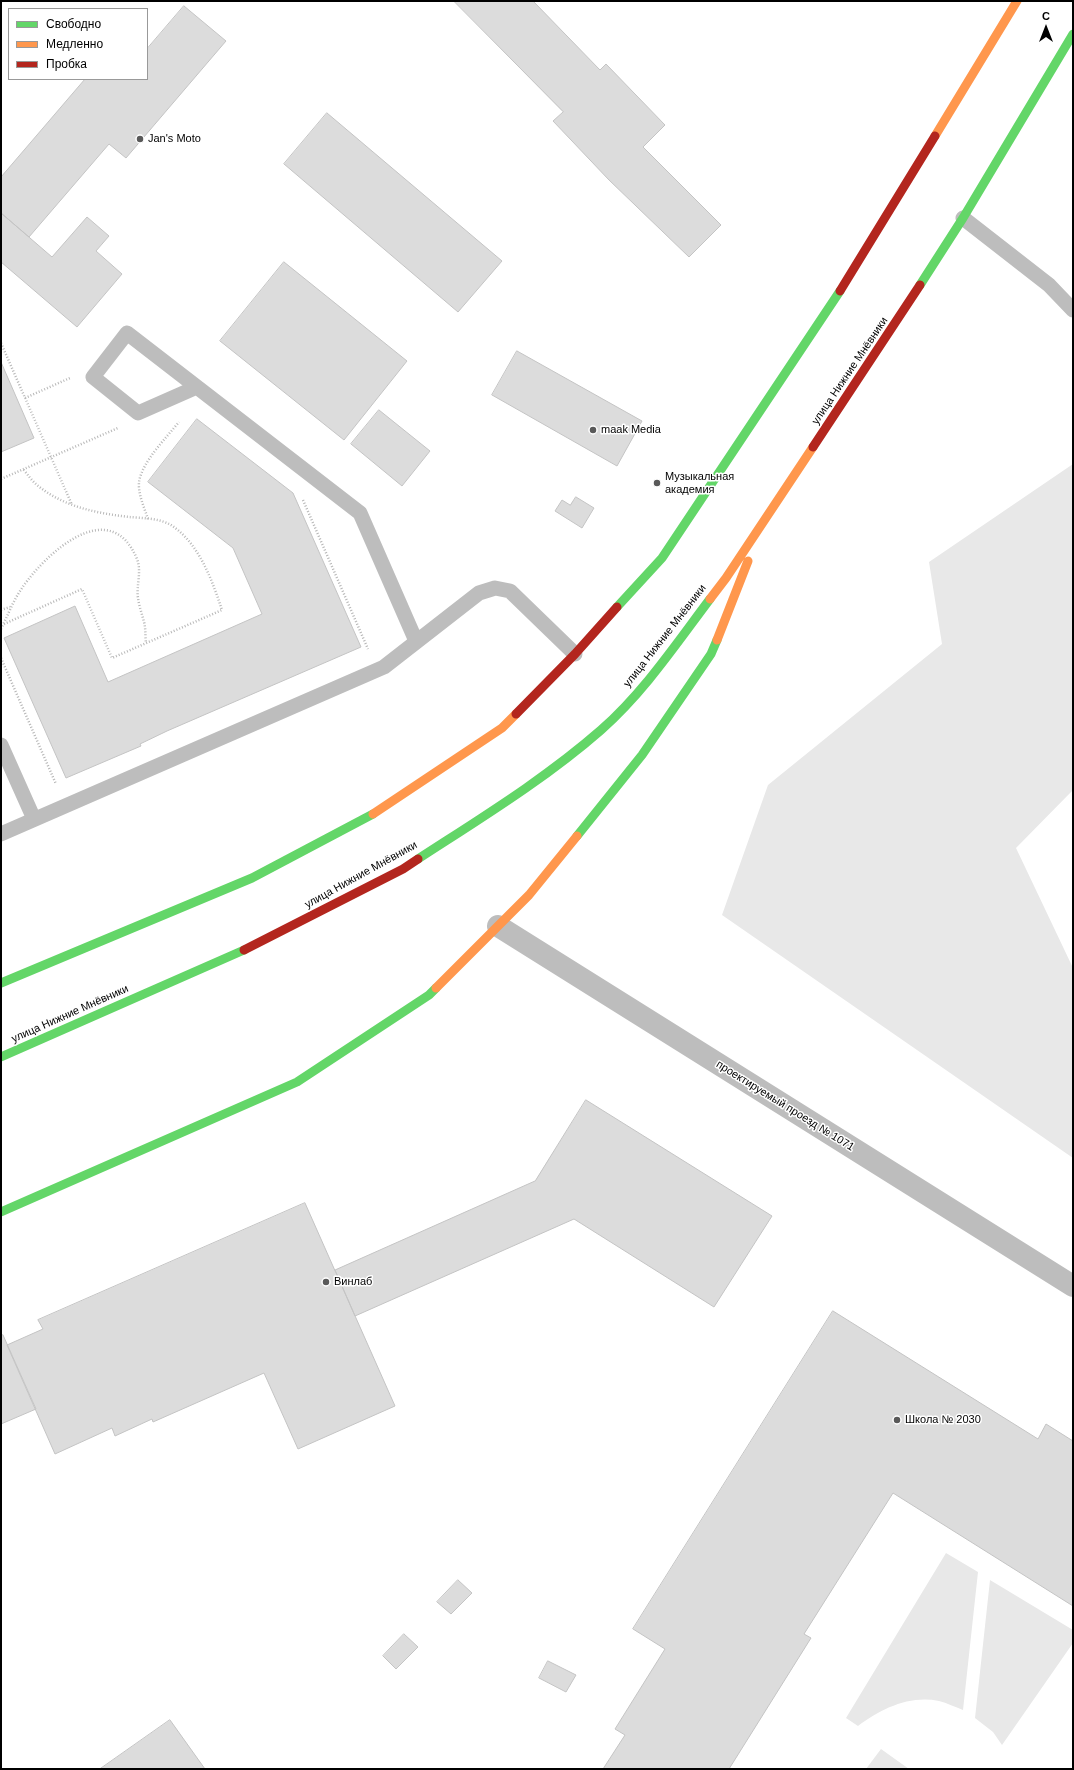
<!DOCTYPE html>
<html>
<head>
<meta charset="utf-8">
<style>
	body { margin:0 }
	#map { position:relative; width:1074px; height:1770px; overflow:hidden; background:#fff; font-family:Arial,sans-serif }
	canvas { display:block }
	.frame { position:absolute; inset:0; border:2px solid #000; pointer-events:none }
	.legend { position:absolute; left:8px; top:8px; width:140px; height:72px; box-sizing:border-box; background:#fff; border:1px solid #999; margin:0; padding:5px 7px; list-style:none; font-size:12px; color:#000 }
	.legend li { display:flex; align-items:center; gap:8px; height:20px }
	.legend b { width:20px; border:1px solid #999 }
	.north { position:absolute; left:1026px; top:8px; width:40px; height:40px; -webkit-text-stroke:3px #fff; paint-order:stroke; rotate:0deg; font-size:11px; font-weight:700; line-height:16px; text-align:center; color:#000 }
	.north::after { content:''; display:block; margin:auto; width:14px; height:18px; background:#000; clip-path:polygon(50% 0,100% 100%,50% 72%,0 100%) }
</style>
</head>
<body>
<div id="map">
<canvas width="1074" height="1770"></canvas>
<div class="frame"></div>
<ul class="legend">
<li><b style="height:5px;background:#63d668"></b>Свободно</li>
<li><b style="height:5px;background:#ff974d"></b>Медленно</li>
<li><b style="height:5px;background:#b3261e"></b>Пробка</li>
</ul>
<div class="north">С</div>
</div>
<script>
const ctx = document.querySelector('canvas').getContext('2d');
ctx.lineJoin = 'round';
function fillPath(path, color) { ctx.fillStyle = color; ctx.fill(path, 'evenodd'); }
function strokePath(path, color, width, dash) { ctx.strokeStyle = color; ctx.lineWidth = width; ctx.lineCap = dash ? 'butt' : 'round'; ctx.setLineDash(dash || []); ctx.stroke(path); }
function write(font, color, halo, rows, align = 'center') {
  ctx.font = font + ' Arial,sans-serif'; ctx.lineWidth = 3; ctx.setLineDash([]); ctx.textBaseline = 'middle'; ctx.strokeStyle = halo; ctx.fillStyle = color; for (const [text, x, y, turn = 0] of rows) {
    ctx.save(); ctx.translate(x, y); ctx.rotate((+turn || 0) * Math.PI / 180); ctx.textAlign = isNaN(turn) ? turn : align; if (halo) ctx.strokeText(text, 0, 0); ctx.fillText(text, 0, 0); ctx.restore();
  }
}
fillPath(new Path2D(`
	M 1073,464 L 1073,790 L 1016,848 L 1073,968 L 1073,1158 L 722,915 L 768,785 L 942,644 L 929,562 Z
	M 946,1553 L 978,1572 L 963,1710 C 955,1707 947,1703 939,1701 C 909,1695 881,1709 858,1726 L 846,1718 Z
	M 990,1580 L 1073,1630 L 1073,1643 L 1002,1745 L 993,1732 L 975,1718 Z
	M 881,1749 L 909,1769 L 866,1769 Z`), '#e8e8e8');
const building = new Path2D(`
	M 454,1 L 533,1 L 600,70 L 606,64 L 665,125 L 643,147 L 721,225 L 689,257 L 609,180 L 553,121 L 563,112 Z
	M 184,6 L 226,41 L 126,158 L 109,144 L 29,237 L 1,213 L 1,177 L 85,79 L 147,79 L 147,49 Z
	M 327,113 L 502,261 L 458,312 L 284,164 Z
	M 1,213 L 52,257 L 87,217 L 109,236 L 96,251 L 122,274 L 77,327 L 1,262 Z
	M 284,262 L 407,361 L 344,440 L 220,341 Z
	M 517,351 L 642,421 L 617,466 L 492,395 Z
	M 1,362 L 34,438 L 1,452 Z
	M 379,410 L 430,451 L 402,486 L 351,444 Z
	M 197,419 L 293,493 L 361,647 L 167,731 L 140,744 L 141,746 L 66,778 L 4,638 L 75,606 L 108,682 L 262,614 L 233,548 L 148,482 Z
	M 576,497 L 594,508 L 582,528 L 555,511 L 562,500 L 570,505 Z
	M 586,1100 L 772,1216 L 714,1307 L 574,1219 L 355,1316 L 335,1270 L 535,1181 Z
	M 305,1203 L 395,1406 L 298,1449 L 264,1373 L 153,1422 L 152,1419 L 115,1436 L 112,1428 L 55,1454 L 7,1345 L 43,1329 L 38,1320 Z
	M 833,1311 L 1038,1439 L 1046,1424 L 1073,1441 L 1073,1606 L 893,1493 L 804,1634 L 811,1638 L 729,1769 L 603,1769 L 625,1735 L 615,1729 L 665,1649 L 633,1629 Z
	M 3,1335 L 36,1409 L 1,1424 L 1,1336 Z
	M 458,1580 L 472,1593 L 451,1614 L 437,1602 Z
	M 404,1634 L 418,1647 L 396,1669 L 383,1656 Z
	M 548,1661 L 576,1675 L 566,1692 L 539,1678 Z
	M 170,1720 L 205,1769 L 100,1769 Z`);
fillPath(building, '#dcdcdc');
strokePath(building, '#c4c4c4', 1);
strokePath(new Path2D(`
	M 1,343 L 72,505
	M 25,398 L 70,378
	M 1,479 L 118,428
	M 303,500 L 368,649
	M 148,519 C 144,507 138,494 139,482 C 142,462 166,438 179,422
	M 1,610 L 10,607
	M 4,624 L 82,589 L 112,658 L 222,610 C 212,580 199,543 171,525 C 159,518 141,518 129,517 C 96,513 64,507 37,485 C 32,481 28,475 23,469
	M 1,629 C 8,615 13,601 22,588 C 46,553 110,494 137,559 C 142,572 136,586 138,598 C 139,606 142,614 144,622 C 146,629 145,636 146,643
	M 1,658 L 56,784`), '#b8b8b8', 2.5, [1, 2]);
strokePath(new Path2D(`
	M 963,218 L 1049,285 L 1073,310
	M 197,387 L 138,413 L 93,377 L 127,333 L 360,513 L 416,641
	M 1,745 L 34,819
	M 1,834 L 384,667 L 479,593 L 495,588 L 510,591 L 575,654`), '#bdbdbd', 15);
strokePath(new Path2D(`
	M 498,926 L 1073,1286`), '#bdbdbd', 22);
strokePath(new Path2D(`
	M 920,285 L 963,218 L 1073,34
	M 617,607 L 662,558 L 840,291
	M 577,836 L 642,755 L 711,654 L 717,640
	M 418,859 C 481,818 545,779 601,730 C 644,692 676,644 710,599
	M 1,983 L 252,878 L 373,814
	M 1,1057 L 244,950
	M 1,1212 L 297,1082 L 429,995 L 436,988`), '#63d668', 9);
strokePath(new Path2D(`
	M 935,136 L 1017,1
	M 710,599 L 726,578 L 813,447
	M 717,640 L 748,561
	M 373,814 L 502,728 L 516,714
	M 436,988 L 529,895 L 577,836`), '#ff974d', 9);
strokePath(new Path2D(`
	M 840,291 L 935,136
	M 813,447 L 920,285
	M 516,714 L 575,654 L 617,607
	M 244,950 L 403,869 L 418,859`), '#b3261e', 9);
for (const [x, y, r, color] of [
	[140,139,4,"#595959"],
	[593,430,4,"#595959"],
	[657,483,4,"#595959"],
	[326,1282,4,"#595959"],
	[897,1420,4,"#595959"]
]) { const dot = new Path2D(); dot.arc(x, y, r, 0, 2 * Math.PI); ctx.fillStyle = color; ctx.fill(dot); strokePath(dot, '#fff', 1.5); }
write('11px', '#000', '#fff', [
	["Jan's Moto",148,139],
	["maak Media",601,430],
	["Музыкальная",665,477],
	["академия",665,490],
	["Винлаб",334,1282],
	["Школа № 2030",905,1420]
], 'left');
write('11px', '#000', '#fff', [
	["улица Нижние Мнёвники",850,371,-56],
	["улица Нижние Мнёвники",665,636,-52],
	["улица Нижние Мнёвники",361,875,-29],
	["улица Нижние Мнёвники",70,1014,-24],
	["проектируемый проезд № 1071",785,1106,32]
]);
</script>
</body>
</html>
